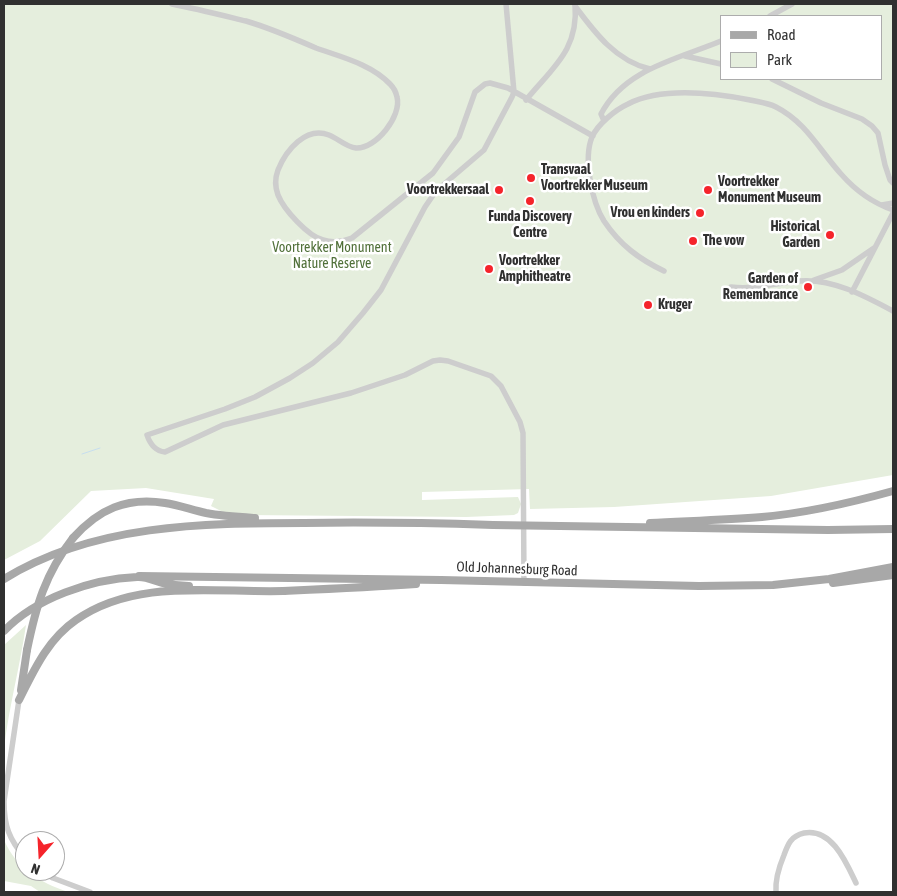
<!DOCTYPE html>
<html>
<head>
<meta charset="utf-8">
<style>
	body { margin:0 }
	#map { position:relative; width:897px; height:896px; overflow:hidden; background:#fff; font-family:"Asap Condensed",sans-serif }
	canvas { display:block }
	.frame { position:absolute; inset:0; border:5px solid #303030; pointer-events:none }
	.legend { position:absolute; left:720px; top:15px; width:162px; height:65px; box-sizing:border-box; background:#fff; border:1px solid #acacac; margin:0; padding:6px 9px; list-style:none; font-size:15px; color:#303030 }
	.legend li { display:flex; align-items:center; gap:10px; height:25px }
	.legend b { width:25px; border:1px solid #acacac }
	.north { position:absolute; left:15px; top:831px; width:50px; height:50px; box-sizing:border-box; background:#fff; border:1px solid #acacac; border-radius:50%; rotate:199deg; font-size:14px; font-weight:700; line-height:20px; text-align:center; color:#303030 }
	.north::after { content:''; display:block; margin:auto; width:18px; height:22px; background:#f5242b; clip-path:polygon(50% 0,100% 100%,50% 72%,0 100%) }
</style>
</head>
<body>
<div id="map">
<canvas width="897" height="896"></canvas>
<div class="frame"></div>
<ul class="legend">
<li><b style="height:6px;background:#a8a8a8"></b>Road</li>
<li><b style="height:14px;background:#e5eedd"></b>Park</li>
</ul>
<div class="north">N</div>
</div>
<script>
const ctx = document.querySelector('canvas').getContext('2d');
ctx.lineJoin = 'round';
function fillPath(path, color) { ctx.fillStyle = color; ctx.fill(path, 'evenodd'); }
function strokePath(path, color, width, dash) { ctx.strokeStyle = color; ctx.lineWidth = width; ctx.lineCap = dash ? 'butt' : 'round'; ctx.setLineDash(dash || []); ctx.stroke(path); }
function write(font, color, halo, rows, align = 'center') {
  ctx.font = font + ' "Asap Condensed",sans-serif'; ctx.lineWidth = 5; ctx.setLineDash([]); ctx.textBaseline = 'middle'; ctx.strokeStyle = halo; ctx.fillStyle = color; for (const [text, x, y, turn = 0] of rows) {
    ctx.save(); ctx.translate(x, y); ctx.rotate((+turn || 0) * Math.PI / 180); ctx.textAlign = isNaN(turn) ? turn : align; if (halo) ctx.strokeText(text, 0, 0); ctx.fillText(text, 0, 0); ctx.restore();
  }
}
fillPath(new Path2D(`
	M 4,4 L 893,4 L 893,475 L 771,496 L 614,507 L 530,509 L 529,489 L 422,492 L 422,500 L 518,497 L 521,504 L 518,513 L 514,515 L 466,517 L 246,515 L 223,512 L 211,506 L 214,499 L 146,488 L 91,491 L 40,541 L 4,560 ZM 721,16 L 881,16 L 881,79 L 721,79 Z
	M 26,625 C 20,666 9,707 4,748 L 4,645 Z
	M 4,840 C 17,869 39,882 68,892 L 40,892 L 31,886 L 4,881 Z`), '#e5eedd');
strokePath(new Path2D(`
	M 82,454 L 100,448`), '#c7deef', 1);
strokePath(new Path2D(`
	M 172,4 C 197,9 221,15 246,21 C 270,28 293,38 316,48 C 341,57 371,64 390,84 C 394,88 396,92 397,97 C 402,116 376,149 356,148 C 346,147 339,139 329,135 C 306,126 286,150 278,170 C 275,178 275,187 278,195 C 284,210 308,236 323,240 C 333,243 342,242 352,238 L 433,173 L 459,137 L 475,92 L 485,84 L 490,83 L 508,88 L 593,136
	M 506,4 L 514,92 L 512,97 L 484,150 L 436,191 L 425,207 L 381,290 L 363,313 L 338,342 L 313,363 L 290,378 L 255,397 L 225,409 L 147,435 C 150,444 155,451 165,452 L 223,425 L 351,393 L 405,375 L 433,361 L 440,360 L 448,361 L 491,376 L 501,386 L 520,422 L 523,433 L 524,583
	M 575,6 C 595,33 616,61 650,69
	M 770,16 L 792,4
	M 685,56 L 721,64
	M 772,79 L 821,103 L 862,119 L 872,126 L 878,133 L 885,165 L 890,180 L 893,183
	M 526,100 C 552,68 579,50 575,4
	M 604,121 L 601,114 C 624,69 678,59 721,41
	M 882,205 L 893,203
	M 664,271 C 639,259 620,245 604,221 C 592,202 583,159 592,137 C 598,124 615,110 628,104 C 661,87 714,93 750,100 C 759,102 768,103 776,107 C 806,122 820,151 841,174 C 855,190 873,203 893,210
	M 814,280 L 842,270 L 874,248
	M 731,287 C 754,290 776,283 799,281 C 832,278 865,296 893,311
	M 852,292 L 893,213
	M 19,700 L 4,801 C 4,826 9,839 25,858
	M 41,871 L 53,878 L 90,892
	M 776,892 C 775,879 779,867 784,855 C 788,844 791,836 804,833 C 832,828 846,862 856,883`), '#cdcdcd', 5.5);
strokePath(new Path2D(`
	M 650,523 C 687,521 725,520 762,517 C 806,513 850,503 893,491
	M 73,538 C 99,509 126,497 165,503 C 179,505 192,510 206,513 C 222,516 239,517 255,518
	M 139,576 L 441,580 L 699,586 L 773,585 L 829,579 L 893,567
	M 4,579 C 93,524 203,523 304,523 C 367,522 430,523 493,525 C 604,527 716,528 828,530 L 893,529
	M 833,583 L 893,575
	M 4,631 C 36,598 91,579 137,577 C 145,576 155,581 163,583 C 172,585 180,586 189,586
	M 21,690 L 27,650
	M 19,700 C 34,670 48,639 76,620 C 136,578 214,593 283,591 C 327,589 372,587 416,584`), '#a8a8a8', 8);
strokePath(new Path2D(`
	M 27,650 C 36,606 45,574 73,538`), '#a8a8a8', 8);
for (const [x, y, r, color] of [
	[531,178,5,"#f5242b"],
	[499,190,5,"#f5242b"],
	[708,190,5,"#f5242b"],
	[530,201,5,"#f5242b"],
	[700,213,5,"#f5242b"],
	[830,235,5,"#f5242b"],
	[693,241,5,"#f5242b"],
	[489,269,5,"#f5242b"],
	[808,287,5,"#f5242b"],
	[648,305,5,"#f5242b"]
]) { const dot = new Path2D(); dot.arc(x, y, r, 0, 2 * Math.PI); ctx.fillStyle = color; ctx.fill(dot); strokePath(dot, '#fff', 2); }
write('bold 14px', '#303030', '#fff', [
	["Transvaal",541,170],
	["Voortrekker Museum",541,186],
	["Voortrekker",718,182],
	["Monument Museum",718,198],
	["Voortrekkersaal",489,190,"right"],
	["Vrou en kinders",690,213,"right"],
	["Funda Discovery",530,217,"center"],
	["Centre",530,233,"center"],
	["Historical",820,227,"right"],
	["Garden",820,243,"right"],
	["The vow",703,241],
	["Voortrekker",499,261],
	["Amphitheatre",499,277],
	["Garden of",798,279,"right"],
	["Remembrance",798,295,"right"],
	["Kruger",658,305]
], 'left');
write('14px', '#507039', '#fff', [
	["Voortrekker Monument",332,248],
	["Nature Reserve",332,264]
]);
write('14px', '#303030', '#fff', [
	["Old Johannesburg Road",517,569,2]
]);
</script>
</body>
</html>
